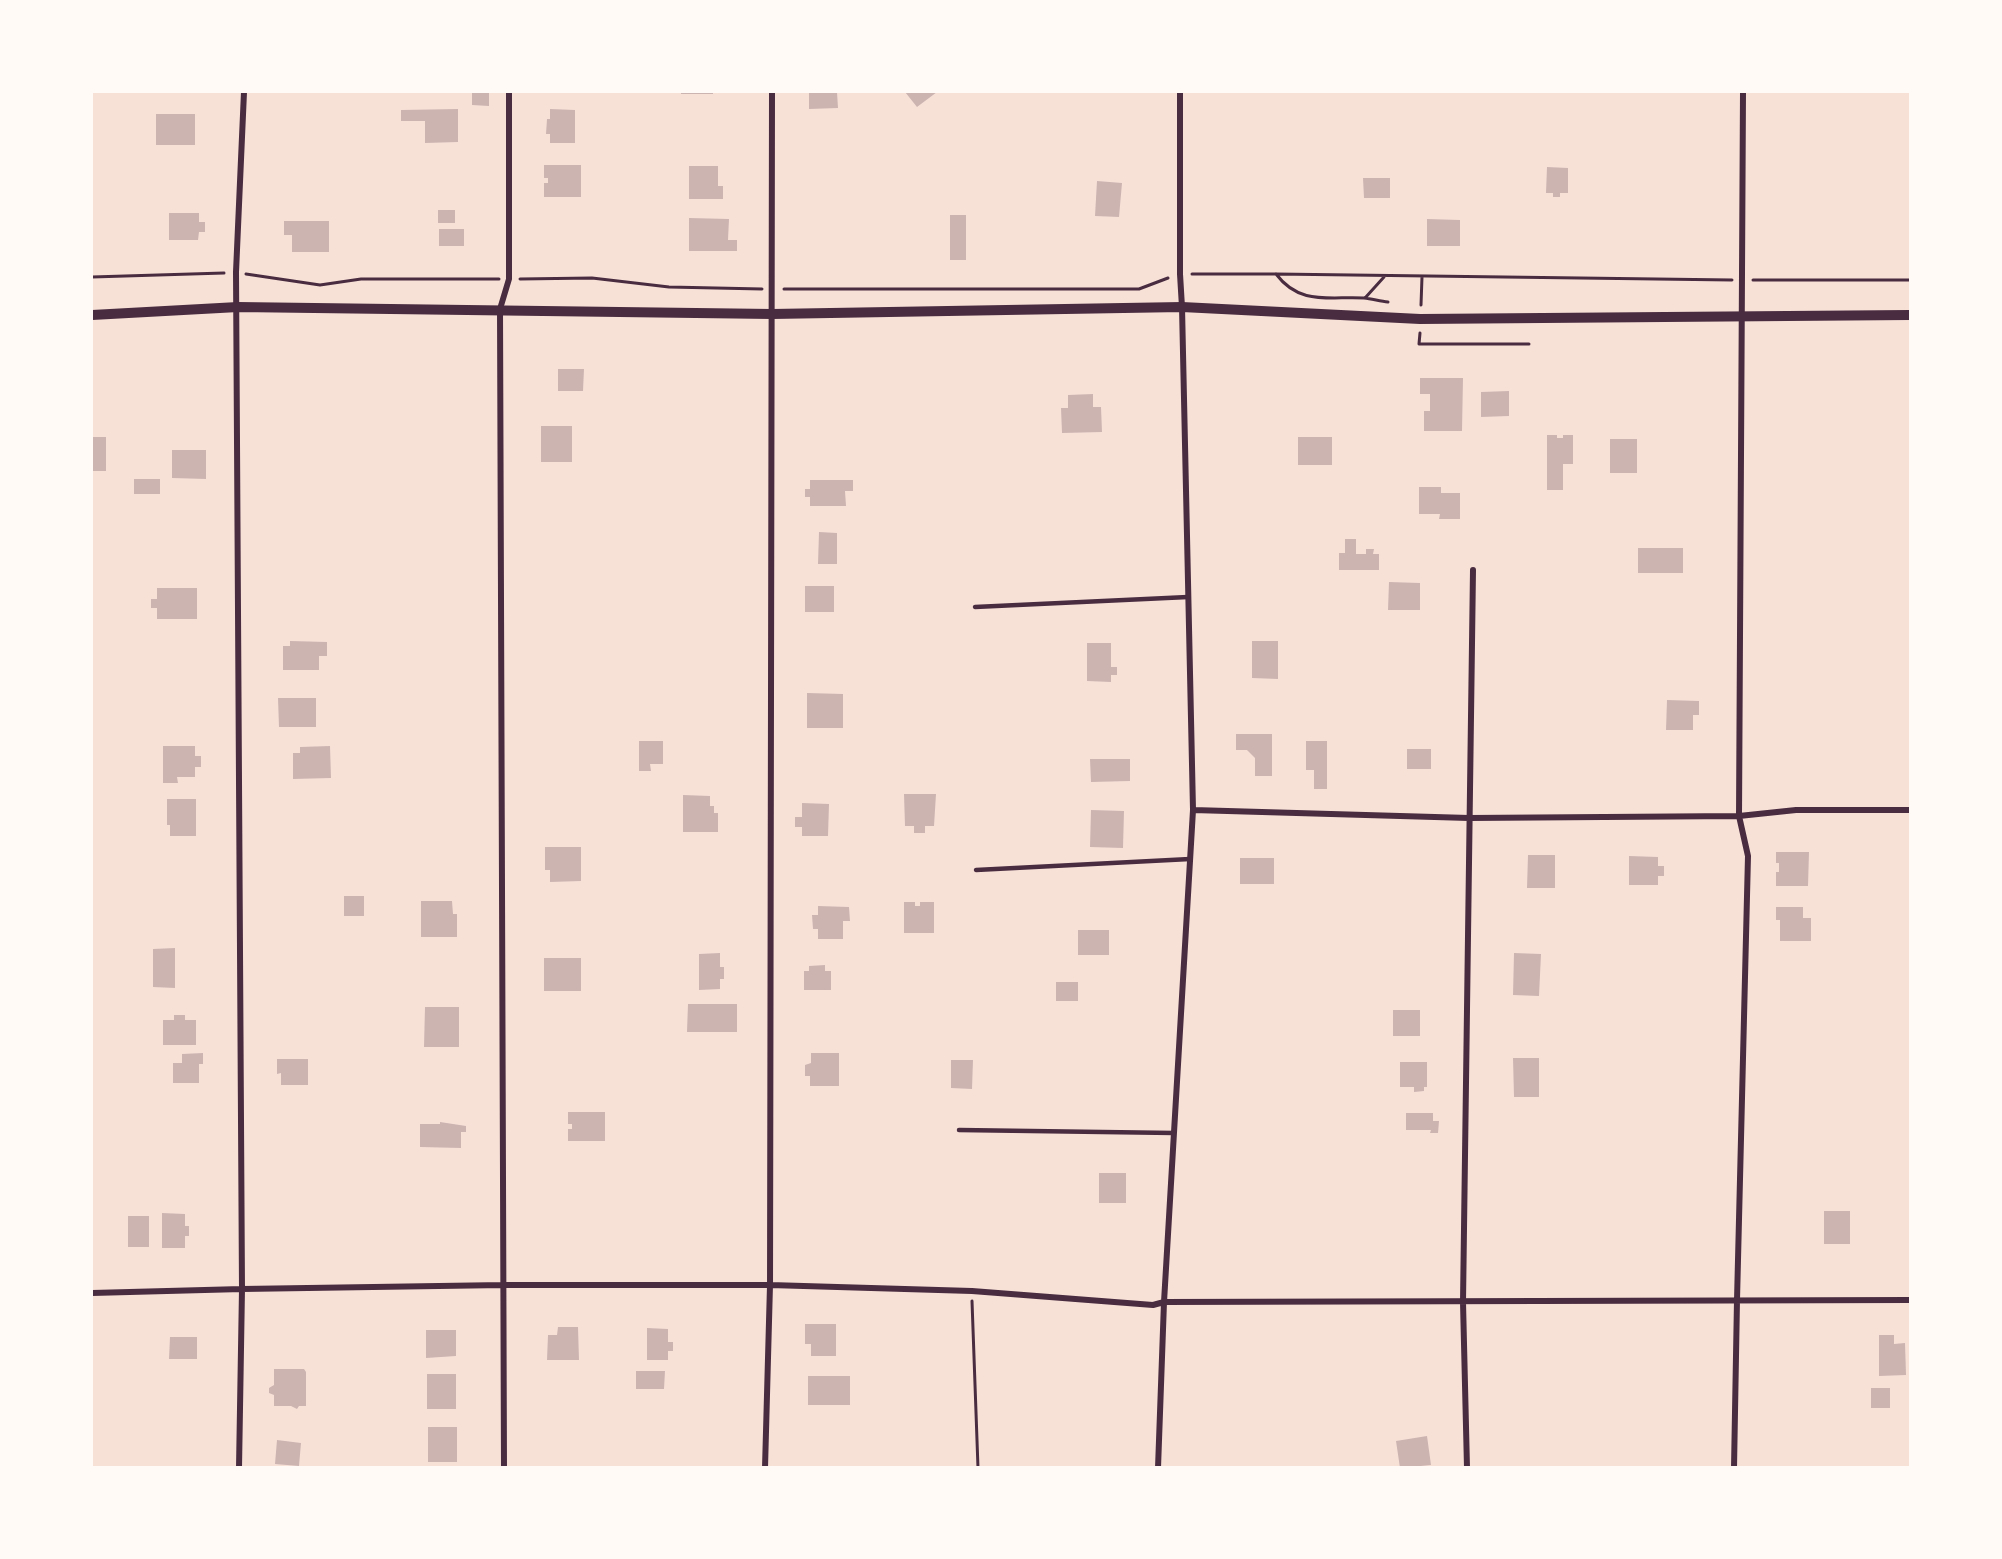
<!DOCTYPE html>
<html>
<head>
<meta charset="utf-8">
<style>
	body { margin:0 }
	#map { position:relative; width:2002px; height:1559px; overflow:hidden; background:#f7e1d7; font-family:"Nunito Sans",sans-serif }
	canvas { display:block }
	.frame { position:absolute; inset:0; border:93px solid #fffaf5; pointer-events:none }
</style>
</head>
<body>
<div id="map">
<canvas width="2002" height="1559"></canvas>
<div class="frame"></div>
</div>
<script>
const ctx = document.querySelector('canvas').getContext('2d');
ctx.lineJoin = 'round';
function fillPath(path, color) { ctx.fillStyle = color; ctx.fill(path, 'evenodd'); }
function strokePath(path, color, width, dash) { ctx.strokeStyle = color; ctx.lineWidth = width; ctx.lineCap = dash ? 'butt' : 'round'; ctx.setLineDash(dash || []); ctx.stroke(path); }
fillPath(new Path2D(`
	M 472,92 L 489,93 L 489,106 L 472,105 Z
	M 681,92 L 713,92 L 713,94 L 681,94 Z
	M 809,92 L 837,92 L 838,108 L 809,109 Z
	M 905,92 L 937,92 L 917,107 Z
	M 458,109 L 458,142 L 425,143 L 425,121 L 401,121 L 401,110 Z
	M 550,109 L 575,110 L 575,143 L 550,143 L 550,134 L 546,134 L 547,119 L 550,119 Z
	M 156,114 L 195,114 L 195,145 L 156,145 Z
	M 544,165 L 581,165 L 581,197 L 544,197 L 544,183 L 548,183 L 548,178 L 544,178 Z
	M 689,166 L 718,166 L 718,186 L 723,186 L 723,199 L 689,199 Z
	M 1547,167 L 1568,168 L 1568,193 L 1560,193 L 1560,197 L 1553,197 L 1553,193 L 1546,193 Z
	M 1363,178 L 1390,178 L 1390,198 L 1364,198 Z
	M 1097,181 L 1122,183 L 1119,217 L 1095,216 Z
	M 438,210 L 455,210 L 455,223 L 438,223 Z
	M 169,213 L 199,213 L 199,222 L 205,222 L 205,232 L 199,232 L 198,240 L 169,240 Z
	M 950,215 L 966,215 L 966,260 L 950,260 Z
	M 689,218 L 729,219 L 728,240 L 737,240 L 737,251 L 689,251 Z
	M 1427,219 L 1460,220 L 1460,246 L 1427,246 Z
	M 284,221 L 329,221 L 329,252 L 292,252 L 292,235 L 284,235 Z
	M 439,229 L 464,229 L 464,246 L 439,246 Z
	M 558,369 L 584,369 L 583,391 L 558,391 Z
	M 1420,378 L 1463,378 L 1462,431 L 1424,431 L 1424,411 L 1430,411 L 1430,394 L 1420,394 Z
	M 1509,391 L 1509,416 L 1481,417 L 1481,392 Z
	M 1093,394 L 1093,407 L 1101,407 L 1102,432 L 1062,433 L 1061,408 L 1068,408 L 1068,395 Z
	M 541,426 L 572,426 L 572,462 L 541,462 Z
	M 1547,435 L 1557,435 L 1557,438 L 1563,438 L 1563,435 L 1573,435 L 1573,464 L 1563,464 L 1563,490 L 1547,490 Z
	M 92,437 L 106,437 L 106,471 L 92,471 Z
	M 1298,437 L 1332,437 L 1332,465 L 1298,465 Z
	M 1610,439 L 1637,439 L 1637,473 L 1610,473 Z
	M 172,450 L 206,450 L 206,479 L 172,478 Z
	M 134,479 L 160,479 L 160,494 L 134,494 Z
	M 810,480 L 853,480 L 853,491 L 845,491 L 846,506 L 810,506 L 810,497 L 805,497 L 805,489 L 810,489 Z
	M 1419,487 L 1441,487 L 1441,493 L 1460,493 L 1460,519 L 1439,519 L 1440,514 L 1419,514 Z
	M 819,532 L 837,533 L 837,564 L 818,564 Z
	M 1345,539 L 1356,539 L 1356,554 L 1366,554 L 1366,549 L 1374,549 L 1373,554 L 1379,554 L 1379,570 L 1339,570 L 1339,553 L 1345,553 Z
	M 1638,548 L 1683,548 L 1683,573 L 1638,573 Z
	M 1389,582 L 1420,583 L 1420,610 L 1388,610 Z
	M 805,586 L 834,586 L 834,612 L 805,612 Z
	M 157,588 L 197,588 L 197,619 L 157,619 L 157,608 L 151,608 L 151,599 L 157,599 Z
	M 290,641 L 327,642 L 327,656 L 319,656 L 319,670 L 283,670 L 283,646 L 290,646 Z
	M 1252,641 L 1278,641 L 1278,679 L 1252,678 Z
	M 1087,643 L 1111,643 L 1111,667 L 1117,667 L 1117,675 L 1111,675 L 1111,682 L 1087,681 Z
	M 807,693 L 843,694 L 843,728 L 807,728 Z
	M 278,698 L 316,698 L 316,727 L 279,727 Z
	M 1667,700 L 1699,701 L 1699,715 L 1693,715 L 1693,730 L 1666,730 Z
	M 1236,734 L 1272,734 L 1272,776 L 1255,776 L 1255,758 L 1247,750 L 1236,750 Z
	M 639,741 L 663,741 L 663,764 L 650,764 L 651,771 L 639,771 Z
	M 1306,741 L 1327,741 L 1327,789 L 1314,789 L 1314,770 L 1306,770 Z
	M 163,746 L 195,746 L 195,756 L 201,756 L 201,767 L 195,767 L 195,777 L 177,777 L 178,783 L 163,783 Z
	M 330,746 L 331,778 L 293,779 L 293,753 L 300,753 L 300,747 Z
	M 1407,749 L 1431,749 L 1431,769 L 1407,769 Z
	M 1090,759 L 1130,759 L 1130,781 L 1091,782 Z
	M 904,794 L 936,794 L 934,826 L 925,826 L 925,833 L 914,833 L 914,826 L 905,826 Z
	M 683,795 L 710,796 L 710,806 L 714,806 L 714,813 L 718,813 L 718,832 L 683,832 Z
	M 167,799 L 196,799 L 196,836 L 170,836 L 170,825 L 167,825 Z
	M 802,803 L 829,804 L 828,836 L 802,836 L 802,827 L 795,827 L 795,817 L 802,817 Z
	M 1091,810 L 1124,811 L 1123,848 L 1090,847 Z
	M 545,847 L 581,847 L 581,881 L 550,882 L 550,870 L 545,870 Z
	M 1776,852 L 1809,852 L 1808,886 L 1776,886 L 1776,872 L 1779,872 L 1779,863 L 1776,863 Z
	M 1528,855 L 1555,855 L 1555,888 L 1527,888 Z
	M 1629,856 L 1658,857 L 1658,866 L 1664,866 L 1664,876 L 1658,876 L 1658,885 L 1629,885 Z
	M 1240,858 L 1274,858 L 1274,884 L 1240,884 Z
	M 344,896 L 364,896 L 364,916 L 344,916 Z
	M 421,901 L 452,901 L 453,914 L 457,914 L 457,937 L 421,937 Z
	M 904,902 L 915,902 L 915,906 L 920,906 L 920,902 L 934,902 L 934,933 L 904,933 Z
	M 818,906 L 849,907 L 850,921 L 843,921 L 843,939 L 818,939 L 818,929 L 813,929 L 812,915 L 818,915 Z
	M 1776,907 L 1803,907 L 1803,918 L 1811,918 L 1811,941 L 1780,941 L 1780,920 L 1776,920 Z
	M 1078,930 L 1109,930 L 1109,955 L 1078,955 Z
	M 175,948 L 175,988 L 153,987 L 153,949 Z
	M 720,953 L 720,967 L 724,967 L 724,979 L 720,979 L 720,989 L 699,990 L 699,954 Z
	M 1514,953 L 1541,954 L 1539,996 L 1513,995 Z
	M 544,958 L 581,958 L 581,991 L 544,991 Z
	M 825,965 L 825,971 L 831,971 L 831,990 L 804,990 L 804,971 L 809,971 L 809,966 Z
	M 1056,982 L 1078,982 L 1078,1001 L 1056,1001 Z
	M 688,1004 L 737,1004 L 737,1032 L 687,1032 Z
	M 425,1007 L 459,1007 L 459,1047 L 424,1047 Z
	M 1393,1010 L 1420,1010 L 1420,1036 L 1393,1036 Z
	M 174,1015 L 185,1015 L 185,1020 L 196,1020 L 196,1045 L 163,1045 L 163,1020 L 174,1020 Z
	M 203,1053 L 203,1064 L 199,1064 L 199,1083 L 173,1083 L 173,1063 L 182,1063 L 182,1054 Z
	M 811,1053 L 839,1053 L 839,1086 L 810,1086 L 810,1076 L 805,1076 L 805,1065 L 811,1063 Z
	M 1513,1058 L 1539,1058 L 1539,1097 L 1514,1097 Z
	M 277,1059 L 308,1059 L 308,1085 L 281,1085 L 281,1073 L 277,1074 Z
	M 951,1060 L 973,1060 L 972,1089 L 951,1088 Z
	M 1400,1062 L 1427,1062 L 1427,1087 L 1424,1087 L 1424,1091 L 1414,1092 L 1414,1087 L 1400,1087 Z
	M 568,1112 L 605,1112 L 605,1141 L 568,1141 L 568,1129 L 572,1129 L 572,1124 L 568,1124 Z
	M 1406,1113 L 1433,1113 L 1433,1121 L 1439,1121 L 1438,1133 L 1430,1133 L 1431,1130 L 1406,1130 Z
	M 440,1122 L 466,1126 L 466,1132 L 461,1132 L 461,1148 L 420,1147 L 420,1124 L 440,1124 Z
	M 1099,1173 L 1126,1173 L 1126,1203 L 1099,1203 Z
	M 1824,1211 L 1850,1211 L 1850,1244 L 1824,1244 Z
	M 162,1213 L 185,1214 L 185,1226 L 189,1226 L 189,1236 L 185,1236 L 185,1248 L 162,1248 Z
	M 128,1216 L 149,1216 L 149,1247 L 128,1247 Z
	M 805,1324 L 836,1324 L 836,1356 L 811,1356 L 811,1344 L 805,1344 Z
	M 558,1327 L 578,1327 L 579,1360 L 547,1360 L 548,1335 L 557,1335 Z
	M 647,1328 L 668,1329 L 668,1342 L 673,1342 L 673,1351 L 668,1351 L 668,1360 L 647,1360 Z
	M 426,1330 L 456,1330 L 456,1356 L 426,1358 Z
	M 1879,1335 L 1894,1335 L 1894,1344 L 1905,1343 L 1906,1375 L 1879,1376 Z
	M 170,1337 L 197,1337 L 197,1359 L 169,1359 Z
	M 274,1369 L 304,1369 L 306,1372 L 306,1406 L 299,1406 L 297,1409 L 291,1406 L 274,1406 L 274,1395 L 269,1393 L 269,1388 L 274,1385 Z
	M 636,1371 L 665,1371 L 664,1389 L 636,1389 Z
	M 427,1374 L 456,1374 L 456,1409 L 427,1409 Z
	M 808,1376 L 850,1376 L 850,1405 L 808,1405 Z
	M 1871,1388 L 1890,1388 L 1890,1408 L 1871,1408 Z
	M 428,1427 L 457,1427 L 457,1462 L 428,1462 Z
	M 1427,1436 L 1431,1465 L 1400,1468 L 1396,1441 Z
	M 277,1440 L 301,1443 L 299,1466 L 275,1464 Z`), '#ccb4b1');
strokePath(new Path2D(`
	M 246,274 L 320,285 L 361,279 L 499,279
	M 1192,274 L 1276,274 L 1732,280
	M 1276,274 C 1300,306 1330,296 1364,298 C 1372,299 1380,301 1388,302
	M 92,277 L 224,273
	M 520,279 L 592,278 L 669,287 L 762,289
	M 1753,280 L 1910,280
	M 784,289 L 1139,289 L 1168,278
	M 1365,298 L 1384,277
	M 1421,305 L 1422,277
	M 1420,333 L 1419,344 L 1529,344
	M 972,1301 L 978,1468`), '#4a2c40', 3);
strokePath(new Path2D(`
	M 975,607 L 1188,597
	M 976,870 L 1190,859
	M 959,1130 L 1174,1133`), '#4a2c40', 4.5);
strokePath(new Path2D(`
	M 1193,810 L 1469,818 L 1739,816 L 1796,810 L 1910,810
	M 92,1293 L 242,1289 L 504,1285 L 770,1285 L 972,1291 L 1153,1305 L 1164,1302 L 1910,1300
	M 239,1468 L 242,1289 L 236,272 L 244,92
	M 504,1468 L 500,309 L 509,279 L 509,92
	M 765,1468 L 770,1285 L 772,92
	M 1158,1468 L 1164,1302 L 1193,810 L 1182,307 L 1180,274 L 1180,92
	M 1467,1468 L 1463,1302 L 1473,570
	M 1734,1468 L 1737,1300 L 1748,856 L 1739,816 L 1743,92`), '#4a2c40', 6);
strokePath(new Path2D(`
	M 92,315 L 238,307 L 772,314 L 1182,307 L 1420,319 L 1910,315`), '#4a2c40', 10);
</script>
</body>
</html>
